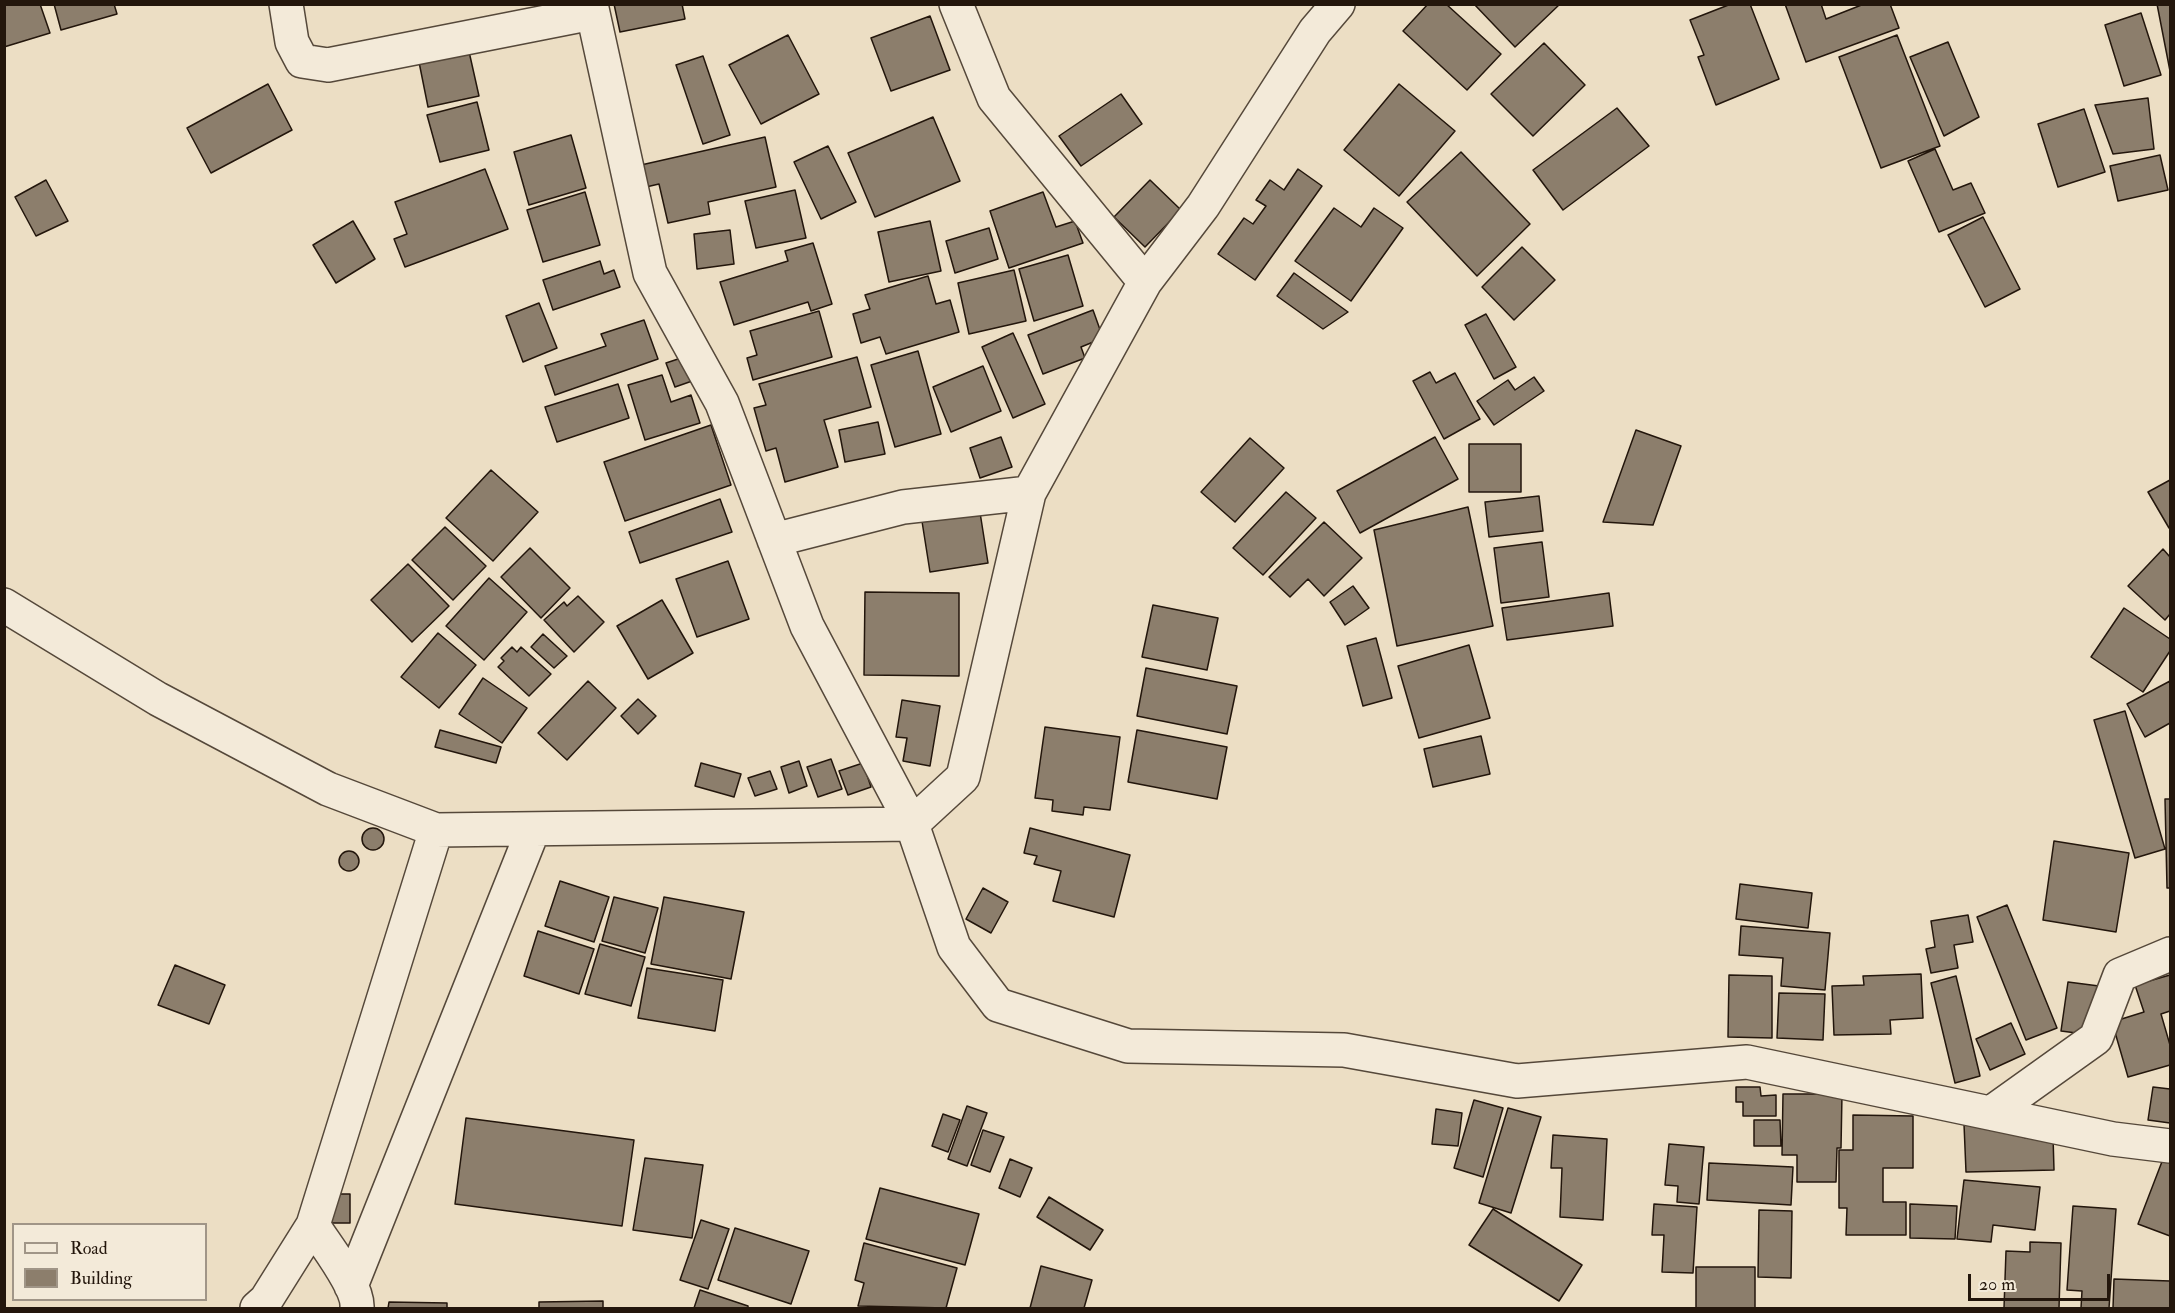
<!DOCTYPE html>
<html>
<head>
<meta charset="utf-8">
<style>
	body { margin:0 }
	#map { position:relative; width:2175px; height:1313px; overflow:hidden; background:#ecdec4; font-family:"IM FELL Double Pica",serif }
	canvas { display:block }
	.frame { position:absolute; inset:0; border:6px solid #23160c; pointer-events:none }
	.legend { position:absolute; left:12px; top:1223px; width:195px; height:78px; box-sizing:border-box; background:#f3ead9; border:2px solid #a09587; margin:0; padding:8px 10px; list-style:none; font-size:18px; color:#23160c }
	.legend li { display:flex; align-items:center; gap:12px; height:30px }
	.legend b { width:30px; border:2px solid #a09587 }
	.scale { position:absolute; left:1968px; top:1274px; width:142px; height:27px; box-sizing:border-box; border:3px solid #23160c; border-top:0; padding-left:8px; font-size:18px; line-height:21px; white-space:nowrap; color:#23160c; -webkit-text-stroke:4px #f3ead9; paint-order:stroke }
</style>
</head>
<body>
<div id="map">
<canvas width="2175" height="1313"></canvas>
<div class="frame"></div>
<ul class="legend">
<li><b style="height:8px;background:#f3ead9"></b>Road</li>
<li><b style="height:16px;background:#8c7e6c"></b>Building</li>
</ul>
<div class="scale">20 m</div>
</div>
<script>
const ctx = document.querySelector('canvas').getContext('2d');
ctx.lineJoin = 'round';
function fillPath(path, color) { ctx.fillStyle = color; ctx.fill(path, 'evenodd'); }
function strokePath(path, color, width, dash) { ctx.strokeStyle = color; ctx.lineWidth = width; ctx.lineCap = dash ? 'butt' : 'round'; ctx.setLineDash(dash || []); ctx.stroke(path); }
const building = new Path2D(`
	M 4,4 L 40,4 L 50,33 L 4,47 Z
	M 54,4 L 114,4 L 117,14 L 61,30 Z
	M 614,4 L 682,4 L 685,19 L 620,32 Z
	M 1428,4 L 1446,4 L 1501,54 L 1467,90 L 1403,31 Z
	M 1474,4 L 1560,4 L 1515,47 Z
	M 1731,4 L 1750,4 L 1779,79 L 1716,105 L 1698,57 L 1704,55 L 1690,20 Z
	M 1785,4 L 1821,4 L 1826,19 L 1864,4 L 1890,4 L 1899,28 L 1806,62 Z
	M 2157,4 L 2170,4 L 2170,71 Z
	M 2141,13 L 2161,75 L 2124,86 L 2105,25 Z
	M 930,16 L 950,70 L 891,91 L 871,38 Z
	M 788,35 L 819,94 L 761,124 L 729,65 Z
	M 1897,35 L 1940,146 L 1881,168 L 1839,57 Z
	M 1948,42 L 1979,117 L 1944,136 L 1910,57 Z
	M 1544,43 L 1585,85 L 1533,136 L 1491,94 Z
	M 468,47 L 479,96 L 428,107 L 418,57 Z
	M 703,56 L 730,135 L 703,144 L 676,65 Z
	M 268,84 L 292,130 L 211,173 L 187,128 Z
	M 1399,84 L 1455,131 L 1399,196 L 1344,150 Z
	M 1121,94 L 1142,124 L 1081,166 L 1059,136 Z
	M 2148,98 L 2154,149 L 2113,154 L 2095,105 Z
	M 477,102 L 489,150 L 440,162 L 427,115 Z
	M 1617,108 L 1649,146 L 1563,210 L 1533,170 Z
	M 2084,109 L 2105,172 L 2058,187 L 2038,124 Z
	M 933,117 L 960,181 L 875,217 L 848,153 Z
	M 571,135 L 586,188 L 529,205 L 514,152 Z
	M 765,137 L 776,187 L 708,202 L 710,214 L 668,223 L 659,184 L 646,187 L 641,165 Z
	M 828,146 L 856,202 L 821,219 L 794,162 Z
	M 1935,149 L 1953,190 L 1971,183 L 1985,213 L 1939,232 L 1908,161 Z
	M 1461,152 L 1530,224 L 1477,276 L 1407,202 Z
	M 2160,155 L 2168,190 L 2118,201 L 2110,166 Z
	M 485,169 L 508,229 L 405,267 L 394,239 L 407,234 L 395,202 Z
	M 1298,169 L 1322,186 L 1255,280 L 1218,254 L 1244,218 L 1253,224 L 1266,206 L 1256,200 L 1270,180 L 1284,190 Z
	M 46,180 L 68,221 L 36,236 L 15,197 Z
	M 1150,180 L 1181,210 L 1145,247 L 1114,217 Z
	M 795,190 L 806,238 L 756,248 L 745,201 Z
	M 585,192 L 600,245 L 543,262 L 527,210 Z
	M 1043,192 L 1056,227 L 1075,221 L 1083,243 L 1009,268 L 990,211 Z
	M 1334,208 L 1361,227 L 1374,208 L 1403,228 L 1351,301 L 1295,261 Z
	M 1983,217 L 2020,289 L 1985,307 L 1948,235 Z
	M 353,221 L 375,259 L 336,283 L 313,245 Z
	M 930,221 L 941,271 L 889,282 L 878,232 Z
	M 989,228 L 998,259 L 955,273 L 946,241 Z
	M 730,230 L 734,264 L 697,269 L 694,234 Z
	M 813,243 L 832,304 L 811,311 L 808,302 L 734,325 L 720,282 L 788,261 L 785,251 Z
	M 1522,247 L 1555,280 L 1514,320 L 1482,287 Z
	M 1068,255 L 1083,306 L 1034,321 L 1019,269 Z
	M 600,261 L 604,274 L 614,270 L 620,287 L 553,310 L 543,280 Z
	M 1014,270 L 1026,321 L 969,334 L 958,283 Z
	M 1294,273 L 1348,312 L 1323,329 L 1277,296 Z
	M 928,276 L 936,304 L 950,300 L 959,332 L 886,354 L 880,337 L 861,343 L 853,314 L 870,309 L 865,295 Z
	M 539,303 L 557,348 L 523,362 L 506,316 Z
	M 1093,310 L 1103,338 L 1081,347 L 1085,358 L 1043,374 L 1028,335 Z
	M 819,311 L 832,357 L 753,380 L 747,358 L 757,355 L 750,331 Z
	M 1486,314 L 1516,367 L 1494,379 L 1465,325 Z
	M 644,320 L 658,359 L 555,395 L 545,366 L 606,346 L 601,334 Z
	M 1013,333 L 1045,404 L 1013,418 L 982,347 Z
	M 918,351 L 941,434 L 895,447 L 871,365 Z
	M 687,356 L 695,380 L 675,387 L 666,363 Z
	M 857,357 L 871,407 L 824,420 L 838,467 L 785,482 L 776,448 L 766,451 L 754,408 L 766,405 L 759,384 Z
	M 983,366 L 1001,411 L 951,432 L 933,387 Z
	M 1430,372 L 1436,383 L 1455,373 L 1480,419 L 1444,439 L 1413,381 Z
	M 662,375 L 671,402 L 691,395 L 700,423 L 645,440 L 628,385 Z
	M 1534,377 L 1544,391 L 1494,425 L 1477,401 L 1508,380 L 1515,390 Z
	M 618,384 L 629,418 L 557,442 L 545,407 Z
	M 878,422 L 885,454 L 845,462 L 839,430 Z
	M 711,425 L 731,485 L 625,521 L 604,462 Z
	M 1636,430 L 1681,446 L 1653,525 L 1603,522 Z
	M 1001,437 L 1012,467 L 980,478 L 970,448 Z
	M 1435,437 L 1458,479 L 1360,533 L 1337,491 Z
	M 1250,438 L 1284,468 L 1235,522 L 1201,492 Z
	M 1469,444 L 1521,444 L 1521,492 L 1469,492 Z
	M 491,470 L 538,512 L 493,561 L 446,518 Z
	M 2170,480 L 2170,527 L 2169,528 L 2148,492 Z
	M 1286,492 L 1316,518 L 1263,575 L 1233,548 Z
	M 1539,496 L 1543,531 L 1489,537 L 1485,502 Z
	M 720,499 L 732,532 L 640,563 L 629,532 Z
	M 979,506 L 988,563 L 930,572 L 921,515 Z
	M 1468,507 L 1493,626 L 1397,646 L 1374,530 Z
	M 1324,522 L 1362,558 L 1324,596 L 1308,579 L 1290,597 L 1269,577 Z
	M 445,527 L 486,566 L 453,600 L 412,560 Z
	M 1542,542 L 1549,597 L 1501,603 L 1494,548 Z
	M 530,548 L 570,588 L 541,618 L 501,577 Z
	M 2163,549 L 2170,557 L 2170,614 L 2165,620 L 2128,586 Z
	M 728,561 L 749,619 L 697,637 L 676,579 Z
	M 408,564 L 449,606 L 412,642 L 371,600 Z
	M 489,578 L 527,612 L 484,660 L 446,626 Z
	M 1353,586 L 1369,608 L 1345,625 L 1330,602 Z
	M 865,592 L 959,593 L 959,676 L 864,675 Z
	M 1609,593 L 1613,626 L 1507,640 L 1502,608 Z
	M 578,596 L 604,622 L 574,652 L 544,620 L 564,602 L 567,606 Z
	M 662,600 L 693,653 L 648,679 L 617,626 Z
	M 1153,605 L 1218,618 L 1207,670 L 1142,657 Z
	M 2124,608 L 2170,639 L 2170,651 L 2143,692 L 2091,657 Z
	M 438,633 L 476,665 L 439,708 L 401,677 Z
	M 543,634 L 567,656 L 554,668 L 531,647 Z
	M 1376,638 L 1392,698 L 1363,706 L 1347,646 Z
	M 1469,645 L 1490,718 L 1419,738 L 1398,666 Z
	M 512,647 L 517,652 L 521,647 L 551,674 L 529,696 L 498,667 L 504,661 L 501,658 Z
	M 1146,668 L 1237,686 L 1227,734 L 1137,716 Z
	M 483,678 L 527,708 L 502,743 L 459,714 Z
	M 588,681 L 616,708 L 567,760 L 538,733 Z
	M 2170,681 L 2170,723 L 2145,737 L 2127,704 Z
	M 638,699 L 656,716 L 638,734 L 621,716 Z
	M 902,700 L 940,706 L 930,766 L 903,761 L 907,738 L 896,737 Z
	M 2125,711 L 2165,849 L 2135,858 L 2094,720 Z
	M 1045,727 L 1120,737 L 1110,810 L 1084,807 L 1083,815 L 1052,811 L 1053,800 L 1035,798 Z
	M 440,730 L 501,747 L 496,763 L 435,747 Z
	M 1137,730 L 1227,747 L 1217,799 L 1128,782 Z
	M 1481,736 L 1490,774 L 1433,787 L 1424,749 Z
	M 831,759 L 842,789 L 818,797 L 807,767 Z
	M 799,761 L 807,786 L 789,793 L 781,767 Z
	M 701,763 L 741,774 L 734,797 L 695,786 Z
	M 863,763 L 871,787 L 848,795 L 839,771 Z
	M 770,771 L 777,789 L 755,796 L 748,778 Z
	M 2165,799 L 2170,799 L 2170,888 L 2167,888 Z
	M 1030,828 L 1130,855 L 1114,917 L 1053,901 L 1061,871 L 1034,864 L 1037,856 L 1024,853 Z
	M362 839a11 11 0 1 1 22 0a11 11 0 1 1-22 0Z
	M 2054,841 L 2129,853 L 2116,932 L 2043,920 Z
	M339 861a10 10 0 1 1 20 0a10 10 0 1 1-20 0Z
	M 560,881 L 609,897 L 594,942 L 545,926 Z
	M 1740,884 L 1812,893 L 1808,928 L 1736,919 Z
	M 983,888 L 1008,902 L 991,933 L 966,919 Z
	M 614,897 L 658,908 L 645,953 L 602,941 Z
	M 664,897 L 744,912 L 731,979 L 651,964 Z
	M 2007,905 L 2057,1028 L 2026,1040 L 1977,917 Z
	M 1968,915 L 1973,942 L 1954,945 L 1958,968 L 1931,973 L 1926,949 L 1935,947 L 1931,921 Z
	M 1741,926 L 1830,933 L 1825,990 L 1781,986 L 1783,958 L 1739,955 Z
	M 538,931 L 594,949 L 579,994 L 524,976 Z
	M 600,944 L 645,957 L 631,1006 L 585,994 Z
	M 175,965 L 225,985 L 209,1024 L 158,1005 Z
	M 647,968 L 723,980 L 715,1031 L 638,1018 Z
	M 1921,974 L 1923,1018 L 1890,1020 L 1891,1034 L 1834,1035 L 1832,986 L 1864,985 L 1863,976 Z
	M 1729,975 L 1772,976 L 1772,1038 L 1728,1037 Z
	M 2170,975 L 2170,1011 L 2161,1014 L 2170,1045 L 2170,1065 L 2128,1077 L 2112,1022 L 2144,1012 L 2135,985 Z
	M 1956,976 L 1980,1076 L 1955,1083 L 1931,983 Z
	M 2068,982 L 2099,986 L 2092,1035 L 2061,1031 Z
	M 1779,993 L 1825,994 L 1823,1040 L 1777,1038 Z
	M 2011,1023 L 2025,1054 L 1990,1070 L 1976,1039 Z
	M 1736,1087 L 1760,1087 L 1761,1096 L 1776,1095 L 1776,1116 L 1743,1116 L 1743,1102 L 1736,1102 Z
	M 2153,1087 L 2170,1089 L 2170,1123 L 2148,1120 Z
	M 1783,1094 L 1842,1094 L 1841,1148 L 1837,1148 L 1836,1182 L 1797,1182 L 1797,1155 L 1782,1155 Z
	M 1474,1100 L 1503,1108 L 1483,1177 L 1454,1168 Z
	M 967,1106 L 987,1113 L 967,1166 L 948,1159 Z
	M 1508,1108 L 1541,1117 L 1511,1213 L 1479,1203 Z
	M 1436,1109 L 1462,1113 L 1458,1146 L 1432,1144 Z
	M 943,1114 L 960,1120 L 948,1152 L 932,1146 Z
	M 1853,1115 L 1913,1116 L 1913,1168 L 1883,1168 L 1883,1202 L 1906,1202 L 1906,1235 L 1846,1235 L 1847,1208 L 1839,1208 L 1839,1150 L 1853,1150 Z
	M 466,1118 L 634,1140 L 622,1226 L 455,1204 Z
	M 1754,1120 L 1780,1120 L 1781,1146 L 1754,1146 Z
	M 2024,1122 L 2025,1138 L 2053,1136 L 2054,1170 L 1966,1172 L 1964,1124 Z
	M 983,1130 L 1004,1137 L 990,1172 L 971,1165 Z
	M 1553,1135 L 1607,1139 L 1603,1220 L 1560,1217 L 1562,1168 L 1551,1168 Z
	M 1669,1144 L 1704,1147 L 1699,1204 L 1677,1202 L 1678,1186 L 1665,1185 Z
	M 645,1158 L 703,1165 L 692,1238 L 633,1230 Z
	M 1010,1159 L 1032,1168 L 1020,1197 L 999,1188 Z
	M 2163,1159 L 2170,1162 L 2170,1236 L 2138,1224 Z
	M 1709,1163 L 1793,1167 L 1791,1205 L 1707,1200 Z
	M 1964,1180 L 2040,1187 L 2035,1230 L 1993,1225 L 1991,1242 L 1957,1239 Z
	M 880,1188 L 979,1214 L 965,1265 L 866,1239 Z
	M 331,1194 L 350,1194 L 350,1223 L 331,1223 Z
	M 1049,1197 L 1103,1230 L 1090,1250 L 1037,1217 Z
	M 1654,1204 L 1697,1207 L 1693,1273 L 1662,1272 L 1664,1235 L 1652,1235 Z
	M 1910,1204 L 1957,1206 L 1955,1239 L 1910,1238 Z
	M 2073,1206 L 2116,1209 L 2109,1308 L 2081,1308 L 2082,1291 L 2067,1290 Z
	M 1493,1209 L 1582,1265 L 1559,1301 L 1469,1245 Z
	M 1759,1210 L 1792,1211 L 1791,1278 L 1758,1277 Z
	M 701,1220 L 729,1229 L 708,1289 L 680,1280 Z
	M 735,1228 L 809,1251 L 791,1304 L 718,1280 Z
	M 2030,1242 L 2061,1243 L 2059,1308 L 2004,1308 L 2006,1251 L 2030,1252 Z
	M 864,1243 L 957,1268 L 946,1308 L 858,1306 L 864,1283 L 855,1280 Z
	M 1041,1266 L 1092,1280 L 1084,1308 L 1030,1308 Z
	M 1696,1267 L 1755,1267 L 1755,1308 L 1696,1308 Z
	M 2114,1279 L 2170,1281 L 2170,1308 L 2113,1308 Z
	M 700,1290 L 748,1306 L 748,1308 L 694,1308 Z
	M 603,1301 L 603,1308 L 539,1308 L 539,1302 Z
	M 389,1302 L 447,1303 L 447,1308 L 388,1308 Z`);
fillPath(building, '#8c7e6c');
strokePath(building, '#23160c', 1.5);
const minor = new Path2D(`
	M 286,4 L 292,42 L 302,61 L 328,65 L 592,13
	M 591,4 L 650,273 L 722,403 L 807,626 L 912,824 L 954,947 L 998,1005 L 1128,1046 L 1344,1050 L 1517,1081 L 1747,1062 L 2113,1139 L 2170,1146
	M 956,4 L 994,98 L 1145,282
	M 774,540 L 903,507 L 1029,493
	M 4,605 L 158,699 L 328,789 L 436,830 L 912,824 L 963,777 L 1029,493 L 1145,282 L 1203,206 L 1315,31 L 1338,4
	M 1991,1113 L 2096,1038 L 2120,975 L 2170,954
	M 313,1225 C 325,1245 359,1286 357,1308
	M 351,1286 L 533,830
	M 257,1308 L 266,1300 L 313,1225 L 436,830`);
strokePath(minor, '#55483a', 36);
strokePath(minor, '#f3ead9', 33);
</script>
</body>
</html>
